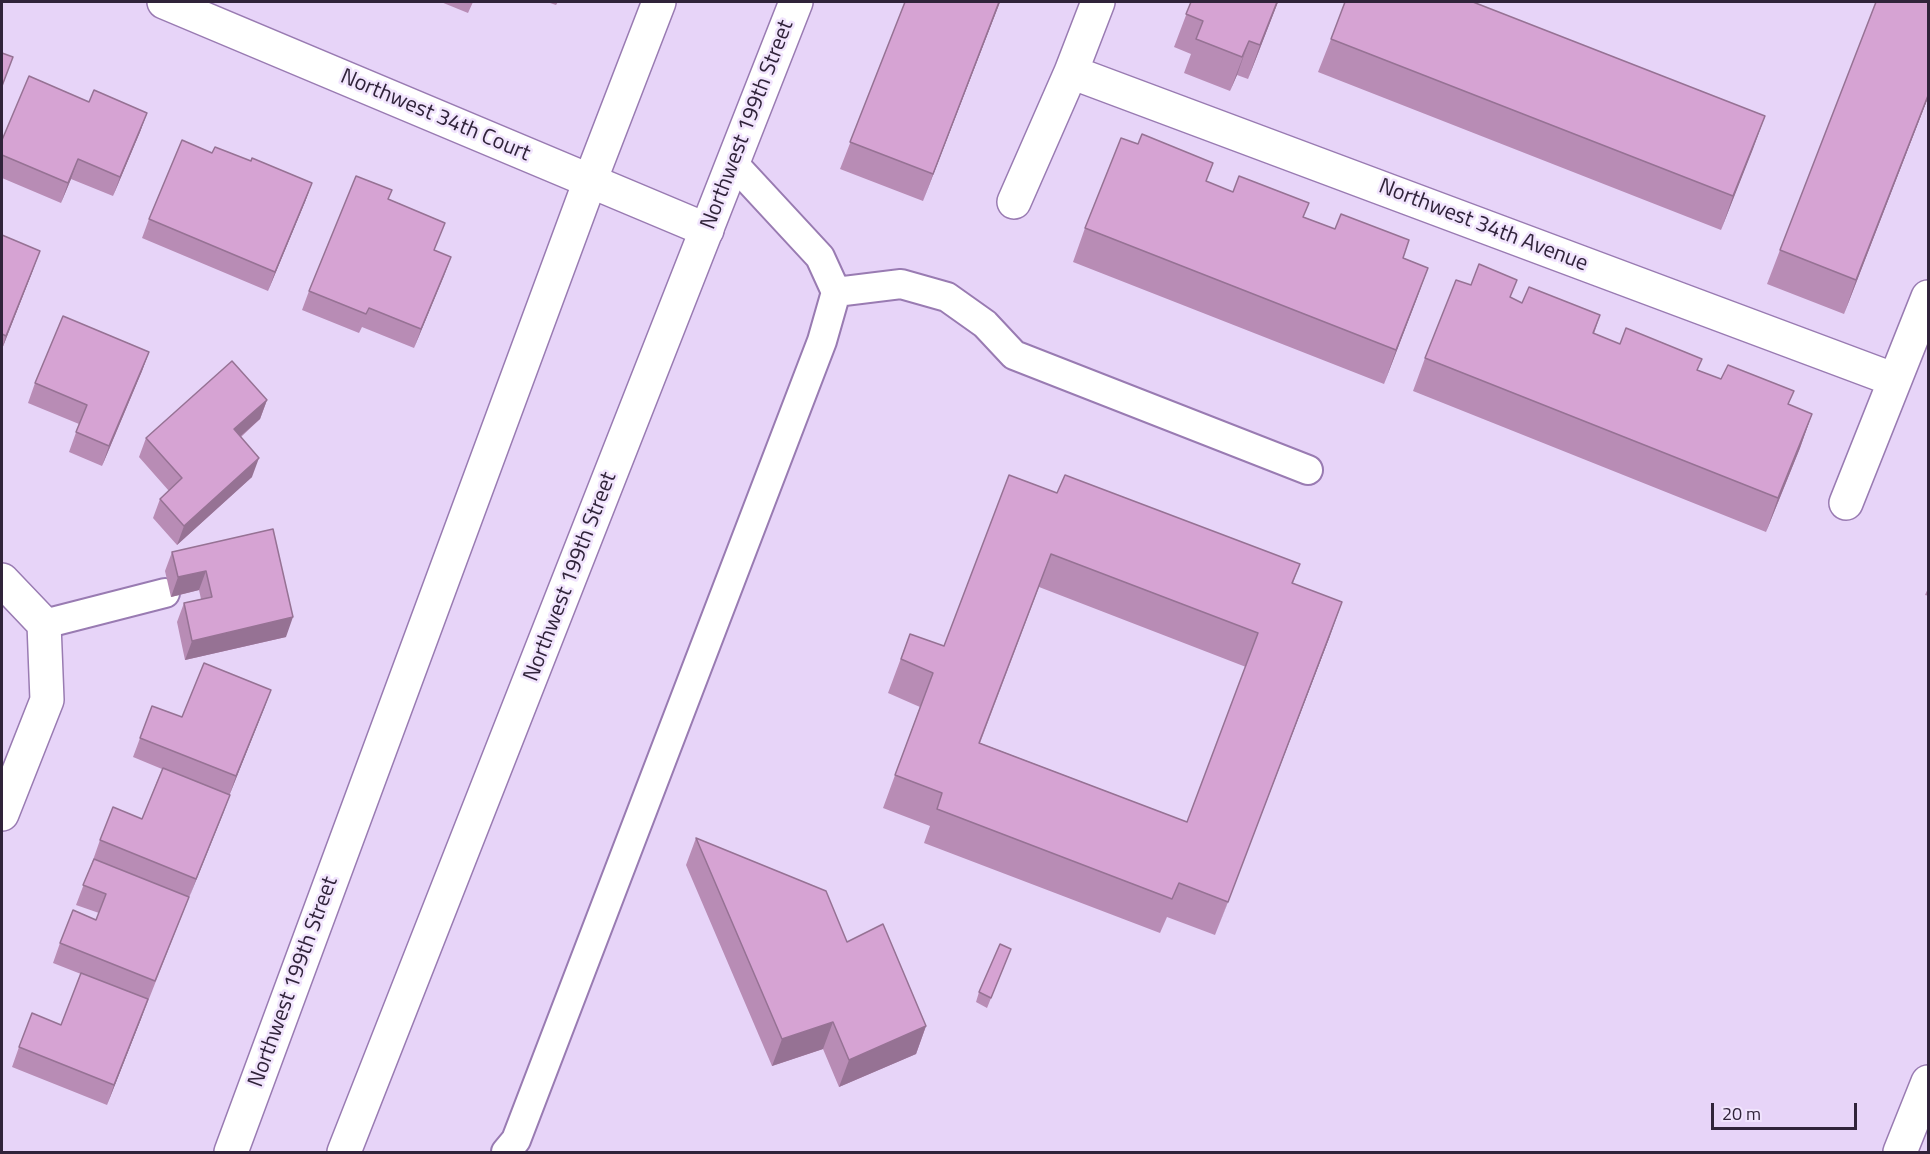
<!DOCTYPE html>
<html>
<head>
<meta charset="utf-8">
<style>
	body { margin:0 }
	#map { position:relative; width:1930px; height:1154px; overflow:hidden; background:#e7d4f8; font-family:"Titillium Web",sans-serif }
	canvas { display:block }
	.frame { position:absolute; inset:0; border:3px solid #30233a; pointer-events:none }
	.scale { position:absolute; left:1711px; top:1103px; width:146px; height:27px; box-sizing:border-box; border:3px solid #30233a; border-top:0; padding-left:8px; font-size:18px; line-height:21px; white-space:nowrap; color:#30233a; -webkit-text-stroke:4px #f1e4fd; paint-order:stroke }
</style>
</head>
<body>
<div id="map">
<canvas width="1930" height="1154"></canvas>
<div class="frame"></div>
<div class="scale">20 m</div>
</div>
<script>
const ctx = document.querySelector('canvas').getContext('2d');
ctx.lineJoin = 'round';
function strokePath(path, color, width, dash) { ctx.strokeStyle = color; ctx.lineWidth = width; ctx.lineCap = dash ? 'butt' : 'round'; ctx.setLineDash(dash || []); ctx.stroke(path); }
function fillPath(path, color) { ctx.fillStyle = color; ctx.fill(path, 'evenodd'); }
function write(font, color, halo, rows, align = 'center') {
  ctx.font = font + ' "Titillium Web",sans-serif'; ctx.lineWidth = 5; ctx.setLineDash([]); ctx.textBaseline = 'middle'; ctx.strokeStyle = halo; ctx.fillStyle = color; for (const [text, x, y, turn = 0] of rows) {
    ctx.save(); ctx.translate(x, y); ctx.rotate((+turn || 0) * Math.PI / 180); ctx.textAlign = isNaN(turn) ? turn : align; if (halo) ctx.strokeText(text, 0, 0); ctx.fillText(text, 0, 0); ctx.restore();
  }
}
const service = new Path2D(`
	M 836,292 L 901,284 L 947,297 L 985,324 L 1014,355 L 1308,470
	M 44,624 L 165,593
	M 506,1152 L 516,1140 L 822,341 L 836,292 L 820,257 L 733,163`);
const minor = new Path2D(`
	M 164,2 L 707,230
	M 1071,72 L 1895,380
	M 1014,202 L 1071,72 L 1098,2
	M 1846,503 L 1928,297
	M 2,580 L 44,624 L 47,700 L 2,814
	M 1900,1152 L 1928,1082`);
const primary = new Path2D(`
	M 231,1152 L 590,181 L 659,2
	M 344,1152 L 796,2`);
strokePath(service, '#997bb2', 32);
strokePath(minor, '#997bb2', 36);
strokePath(primary, '#997bb2', 36);
strokePath(service, '#fff', 28);
strokePath(minor, '#fff', 33);
strokePath(primary, '#fff', 33);
fillPath(new Path2D(`
	M 441,2 L 473,2 L 468,13 Z
	M 547,2 L 558,2 L 556,5 Z
	M 905,2 L 1000,2 L 923,201 L 840,169 Z
	M 1191,2 L 1278,2 L 1248,79 L 1237,75 L 1230,91 L 1184,73 L 1191,54 L 1174,47 Z
	M 1929,2 L 1929,95 L 1844,314 L 1767,284 L 1780,250 Z
	M 1331,39 L 1765,116 L 1721,230 L 1318,72 Z
	M 89,102 L 147,113 L 140,132 L 113,196 L 71,179 L 61,203 L 2,178 L 2,140 Z
	M 212,153 L 251,161 L 312,183 L 305,202 L 268,291 L 142,238 L 149,219 Z
	M 1206,182 L 1304,217 L 1428,268 L 1384,384 L 1073,262 L 1085,228 Z
	M 388,200 L 435,251 L 451,257 L 414,348 L 362,327 L 359,333 L 302,310 L 309,291 Z
	M 2,235 L 33,270 L 2,349 Z
	M 1510,297 L 1522,303 L 1600,315 L 1594,334 L 1620,344 L 1697,370 L 1812,414 L 1800,448 L 1766,532 L 1413,391 L 1425,358 Z
	M 149,352 L 142,371 L 102,466 L 69,452 L 79,424 L 28,403 L 35,383 Z
	M 267,400 L 260,419 L 241,437 L 252,477 L 177,545 L 153,518 L 160,499 L 169,491 L 139,457 L 146,438 Z
	M 1057,493 L 1300,564 L 1293,583 L 1330,636 L 1215,935 L 1167,917 L 1160,933 L 924,843 L 930,826 L 883,808 L 920,707 L 888,693 L 910,634 L 944,646 ZM 1039,587 L 1246,667 L 1187,822 L 980,743 Z
	M 273,529 L 286,637 L 185,660 L 177,622 L 184,603 L 201,599 L 199,590 L 171,597 L 165,571 L 172,552 Z
	M 1929,586 L 1929,596 L 1925,595 Z
	M 271,690 L 107,1105 L 12,1067 L 19,1047 L 61,1025 L 81,974 L 53,963 L 60,943 L 96,920 L 99,913 L 76,905 L 93,860 L 100,840 L 142,819 L 162,769 L 133,757 L 152,706 L 182,717 Z
	M 696,838 L 847,942 L 926,1026 L 916,1054 L 839,1087 L 823,1049 L 772,1066 L 686,865 Z
	M 1011,949 L 987,1008 L 976,1002 L 979,992 Z`), '#b88cb5');
fillPath(new Path2D(`
	M 999,2 L 1000,2 L 923,201 L 933,174 Z
	M 1277,2 L 1278,2 L 1248,79 L 1260,45 Z
	M 1249,41 L 1237,75 L 1230,91 Z
	M 1929,93 L 1929,95 L 1844,314 L 1856,280 Z
	M 147,113 L 140,132 L 113,196 L 120,177 Z
	M 1765,116 L 1753,149 L 1721,230 L 1733,196 Z
	M 78,159 L 71,179 L 61,203 L 68,183 Z
	M 312,183 L 305,202 L 268,291 L 275,272 Z
	M 40,251 L 33,270 L 2,349 L 6,336 Z
	M 451,257 L 444,276 L 414,348 L 421,329 Z
	M 1428,268 L 1416,301 L 1384,384 L 1396,350 Z
	M 149,352 L 142,371 L 102,466 L 109,446 Z
	M 267,400 L 260,419 L 227,448 L 234,429 Z
	M 1812,414 L 1800,448 L 1766,532 L 1778,498 Z
	M 259,458 L 252,477 L 177,545 L 184,526 Z
	M 206,571 L 199,590 L 171,597 L 178,577 Z
	M 1342,602 L 1330,636 L 1215,935 L 1228,902 Z
	M 293,617 L 286,637 L 185,660 L 192,641 Z
	M 271,690 L 264,709 L 229,796 L 236,776 Z
	M 230,795 L 223,814 L 189,898 L 196,879 Z
	M 148,999 L 141,1019 L 107,1105 L 114,1085 Z
	M 833,1022 L 823,1049 L 772,1066 L 782,1039 Z
	M 926,1026 L 916,1054 L 839,1087 L 849,1060 Z`), '#967294');
const building = new Path2D(`
	M 905,2 L 999,2 L 933,174 L 850,142 Z
	M 1191,2 L 1277,2 L 1260,45 L 1249,41 L 1242,57 L 1196,39 L 1203,21 L 1186,14 Z
	M 1345,2 L 1473,2 L 1765,116 L 1733,196 L 1331,39 Z
	M 1876,2 L 1929,2 L 1929,93 L 1856,280 L 1780,250 Z
	M 2,53 L 13,57 L 2,86 Z
	M 29,76 L 89,102 L 94,90 L 147,113 L 120,177 L 78,159 L 68,183 L 2,155 L 2,140 Z
	M 1142,134 L 1213,163 L 1206,181 L 1233,192 L 1239,176 L 1309,203 L 1303,217 L 1335,229 L 1341,214 L 1409,240 L 1403,258 L 1428,268 L 1396,350 L 1085,228 L 1121,138 L 1138,144 Z
	M 182,140 L 212,153 L 215,147 L 251,161 L 252,158 L 312,183 L 275,272 L 149,219 Z
	M 356,176 L 392,190 L 388,199 L 445,223 L 434,250 L 451,257 L 421,329 L 369,308 L 366,314 L 309,291 Z
	M 2,235 L 40,251 L 6,336 L 2,334 Z
	M 1479,264 L 1517,280 L 1510,297 L 1522,303 L 1529,287 L 1600,315 L 1593,333 L 1620,344 L 1626,328 L 1702,359 L 1697,370 L 1721,379 L 1728,365 L 1794,391 L 1788,404 L 1812,414 L 1778,498 L 1425,358 L 1456,280 L 1471,285 Z
	M 63,316 L 149,352 L 109,446 L 76,432 L 87,405 L 35,383 Z
	M 232,361 L 267,400 L 234,429 L 259,458 L 184,526 L 160,499 L 182,478 L 146,438 Z
	M 1009,475 L 1057,493 L 1065,475 L 1300,564 L 1292,583 L 1342,602 L 1228,902 L 1179,883 L 1172,899 L 937,809 L 942,793 L 895,775 L 933,673 L 901,659 L 910,634 L 944,646 ZM 1051,554 L 1258,633 L 1187,822 L 979,743 Z
	M 273,529 L 293,617 L 192,641 L 184,603 L 212,597 L 206,571 L 178,577 L 172,552 Z
	M 204,663 L 271,690 L 236,776 L 140,738 L 152,706 L 182,717 Z
	M 163,768 L 230,795 L 196,879 L 100,840 L 113,807 L 142,819 Z
	M 696,838 L 826,891 L 847,942 L 883,924 L 926,1026 L 849,1060 L 833,1022 L 782,1039 Z
	M 94,859 L 189,897 L 155,981 L 60,943 L 73,910 L 96,920 L 106,894 L 83,885 Z
	M 1000,944 L 1011,949 L 991,998 L 979,992 Z
	M 81,973 L 148,999 L 114,1085 L 19,1047 L 32,1013 L 61,1025 Z`);
fillPath(building, '#d6a3d3');
strokePath(building, '#967294', 1.5);
write('22px', '#30233a', '#f1e4fd', [
	["Northwest 34th Court",435,116,23],
	["Northwest 199th Street",748,125,-69],
	["Northwest 34th Avenue",1483,226,21],
	["Northwest 199th Street",571,577,-69],
	["Northwest 199th Street",294,982,-70]
]);
</script>
</body>
</html>
